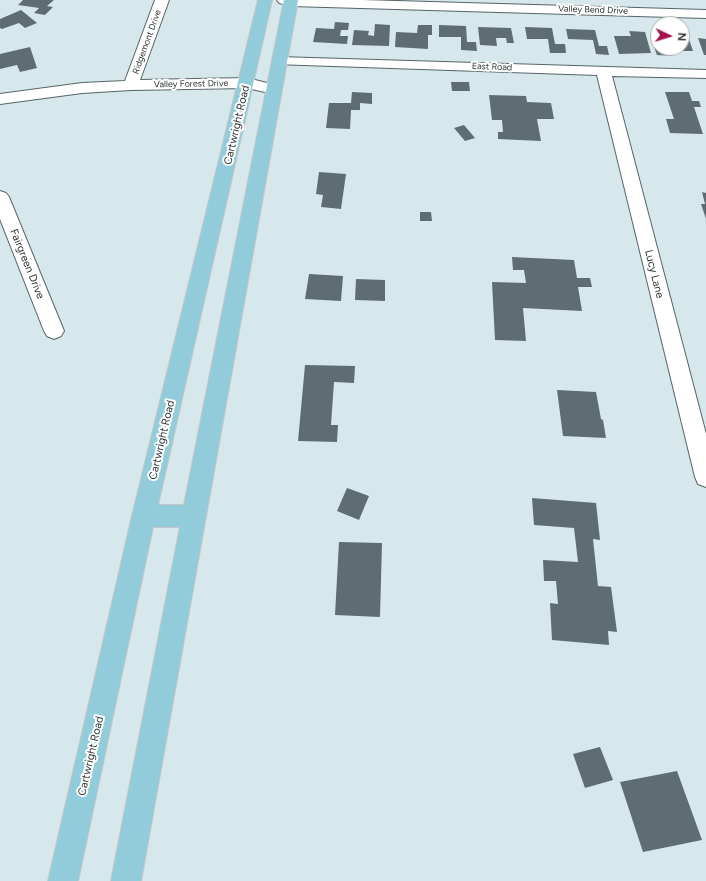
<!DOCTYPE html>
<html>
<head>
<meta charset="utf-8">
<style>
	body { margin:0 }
	#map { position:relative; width:706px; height:881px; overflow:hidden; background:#d7e8ec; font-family:Figtree,sans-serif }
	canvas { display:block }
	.north { position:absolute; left:650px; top:16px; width:40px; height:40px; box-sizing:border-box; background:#fff; border:1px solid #acafaf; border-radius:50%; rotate:94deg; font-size:11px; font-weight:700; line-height:16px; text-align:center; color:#2f3637 }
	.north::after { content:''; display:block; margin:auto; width:14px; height:18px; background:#a40f4c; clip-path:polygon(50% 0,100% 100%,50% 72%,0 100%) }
</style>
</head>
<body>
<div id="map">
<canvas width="706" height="881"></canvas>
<div class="north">N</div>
</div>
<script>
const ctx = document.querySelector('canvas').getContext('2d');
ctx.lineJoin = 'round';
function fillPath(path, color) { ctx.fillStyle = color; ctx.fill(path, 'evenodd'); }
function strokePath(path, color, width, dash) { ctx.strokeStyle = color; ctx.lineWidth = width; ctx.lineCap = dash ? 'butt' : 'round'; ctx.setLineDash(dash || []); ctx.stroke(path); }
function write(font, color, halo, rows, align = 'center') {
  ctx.font = font + ' Figtree,sans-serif'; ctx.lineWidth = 4; ctx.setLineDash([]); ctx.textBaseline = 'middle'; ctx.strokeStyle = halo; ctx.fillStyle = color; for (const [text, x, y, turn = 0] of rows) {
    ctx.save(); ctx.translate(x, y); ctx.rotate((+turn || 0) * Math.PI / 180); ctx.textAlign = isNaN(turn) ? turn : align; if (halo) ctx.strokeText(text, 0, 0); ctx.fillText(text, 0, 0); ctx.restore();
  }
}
fillPath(new Path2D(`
	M 23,0 L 54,0 L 47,6 L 53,7 L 45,15 L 34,13 L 39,8 L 18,5 Z
	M 21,10 L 37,23 L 25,28 L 19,23 L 2,29 L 0,28 L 0,19 Z
	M 335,22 L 349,23 L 348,30 L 341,30 L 340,36 L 348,36 L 347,44 L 313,42 L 316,28 L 334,29 Z
	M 375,24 L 390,25 L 389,46 L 352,45 L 354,30 L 369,31 L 368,35 L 374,36 Z
	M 418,25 L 432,25 L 432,35 L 428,35 L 428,49 L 395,47 L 396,32 L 417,33 Z
	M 439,25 L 466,26 L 467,42 L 476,42 L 477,51 L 461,50 L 461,37 L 439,37 Z
	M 478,27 L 511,28 L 514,43 L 507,43 L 506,38 L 496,38 L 497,46 L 480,45 Z
	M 525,27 L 552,28 L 555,44 L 565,44 L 566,53 L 550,53 L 548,39 L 527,39 Z
	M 566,29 L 595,30 L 599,46 L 607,46 L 609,55 L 596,54 L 593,40 L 568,39 Z
	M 629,31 L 645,32 L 651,53 L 619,54 L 614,36 L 631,36 Z
	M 682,36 L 688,36 L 693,51 L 671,51 L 673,56 L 657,55 L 654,47 L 682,48 Z
	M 698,38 L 706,39 L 706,55 L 704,55 Z
	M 30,47 L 37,68 L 20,72 L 17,65 L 0,69 L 0,54 Z
	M 451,82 L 469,82 L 470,91 L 452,91 Z
	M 352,92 L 372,93 L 372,104 L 360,103 L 360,110 L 351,110 L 350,129 L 326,128 L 329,103 L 351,103 Z
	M 665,92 L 689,92 L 692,101 L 699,101 L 701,107 L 694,107 L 703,134 L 670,133 L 666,119 L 674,119 Z
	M 489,95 L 526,96 L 527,102 L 551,103 L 554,119 L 537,119 L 541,141 L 498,139 L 498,132 L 503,132 L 502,120 L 492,120 Z
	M 464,125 L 475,138 L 465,141 L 454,128 Z
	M 319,172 L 346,174 L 341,209 L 321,207 L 323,195 L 316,194 Z
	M 702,192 L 706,193 L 706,219 L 701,204 L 705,204 Z
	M 420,212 L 431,212 L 432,221 L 420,221 Z
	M 512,257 L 574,260 L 577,278 L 590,278 L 592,287 L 578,287 L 582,311 L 523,308 L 526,341 L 495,340 L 492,282 L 526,283 L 524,270 L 513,270 Z
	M 309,274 L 343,276 L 341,301 L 305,299 Z
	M 356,279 L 385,280 L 385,301 L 355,300 Z
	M 305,365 L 355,366 L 354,383 L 334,382 L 331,425 L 338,425 L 337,442 L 298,441 Z
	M 557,390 L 596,392 L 601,419 L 603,420 L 606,438 L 563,436 Z
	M 347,488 L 369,496 L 359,520 L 337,511 Z
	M 532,498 L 596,503 L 600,540 L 593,539 L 598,586 L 611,587 L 617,632 L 608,631 L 609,645 L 552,640 L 550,603 L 558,604 L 556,581 L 544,581 L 543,560 L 578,562 L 574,528 L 534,525 Z
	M 339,542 L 382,543 L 380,617 L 335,615 Z
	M 600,747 L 613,780 L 585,788 L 573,754 Z
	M 677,771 L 702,840 L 643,852 L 620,782 Z`), '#5e6d71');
const minor = new Path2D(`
	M 155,0 L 169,0 L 140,80 L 247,78 L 279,86 L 282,89 L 279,92 L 274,94 L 247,88 L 131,90 L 82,93 L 0,104 L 0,94 L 82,83 L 125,81 Z
	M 277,0 L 362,0 L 706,10 L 706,18 L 291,6 L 279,3 Z
	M 279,57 L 706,70 L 706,78 L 612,76 L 706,434 L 706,487 L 698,484 L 695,477 L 597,75 L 274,64 L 272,61 L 274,58 Z
	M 0,191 L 6,193 L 9,197 L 64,331 L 61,336 L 54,339 L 47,336 L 44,331 L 0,219 Z`);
const major = new Path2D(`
	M 258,0 L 272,0 L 158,505 L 184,505 L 284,0 L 298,0 L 141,881 L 111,881 L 180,527 L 153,527 L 78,881 L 48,881 L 132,516 Z`);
strokePath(minor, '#556468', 2);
strokePath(major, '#c5c7c7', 2);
fillPath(minor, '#fff');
fillPath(major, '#92cbd9');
write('9px', '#2f3637', '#fff', [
	["Valley Bend Drive",593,10,2],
	["Ridgemont Drive",147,42,-70],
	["East Road",492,67,2],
	["Valley Forest Drive",191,84,-1]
]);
write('11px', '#2f3637', '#fff', [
	["Cartwright Road",237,125,-77],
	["Fairgreen Drive",27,264,68],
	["Lucy Lane",654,274,76],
	["Cartwright Road",162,440,-77],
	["Cartwright Road",91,756,-77]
]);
</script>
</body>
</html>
